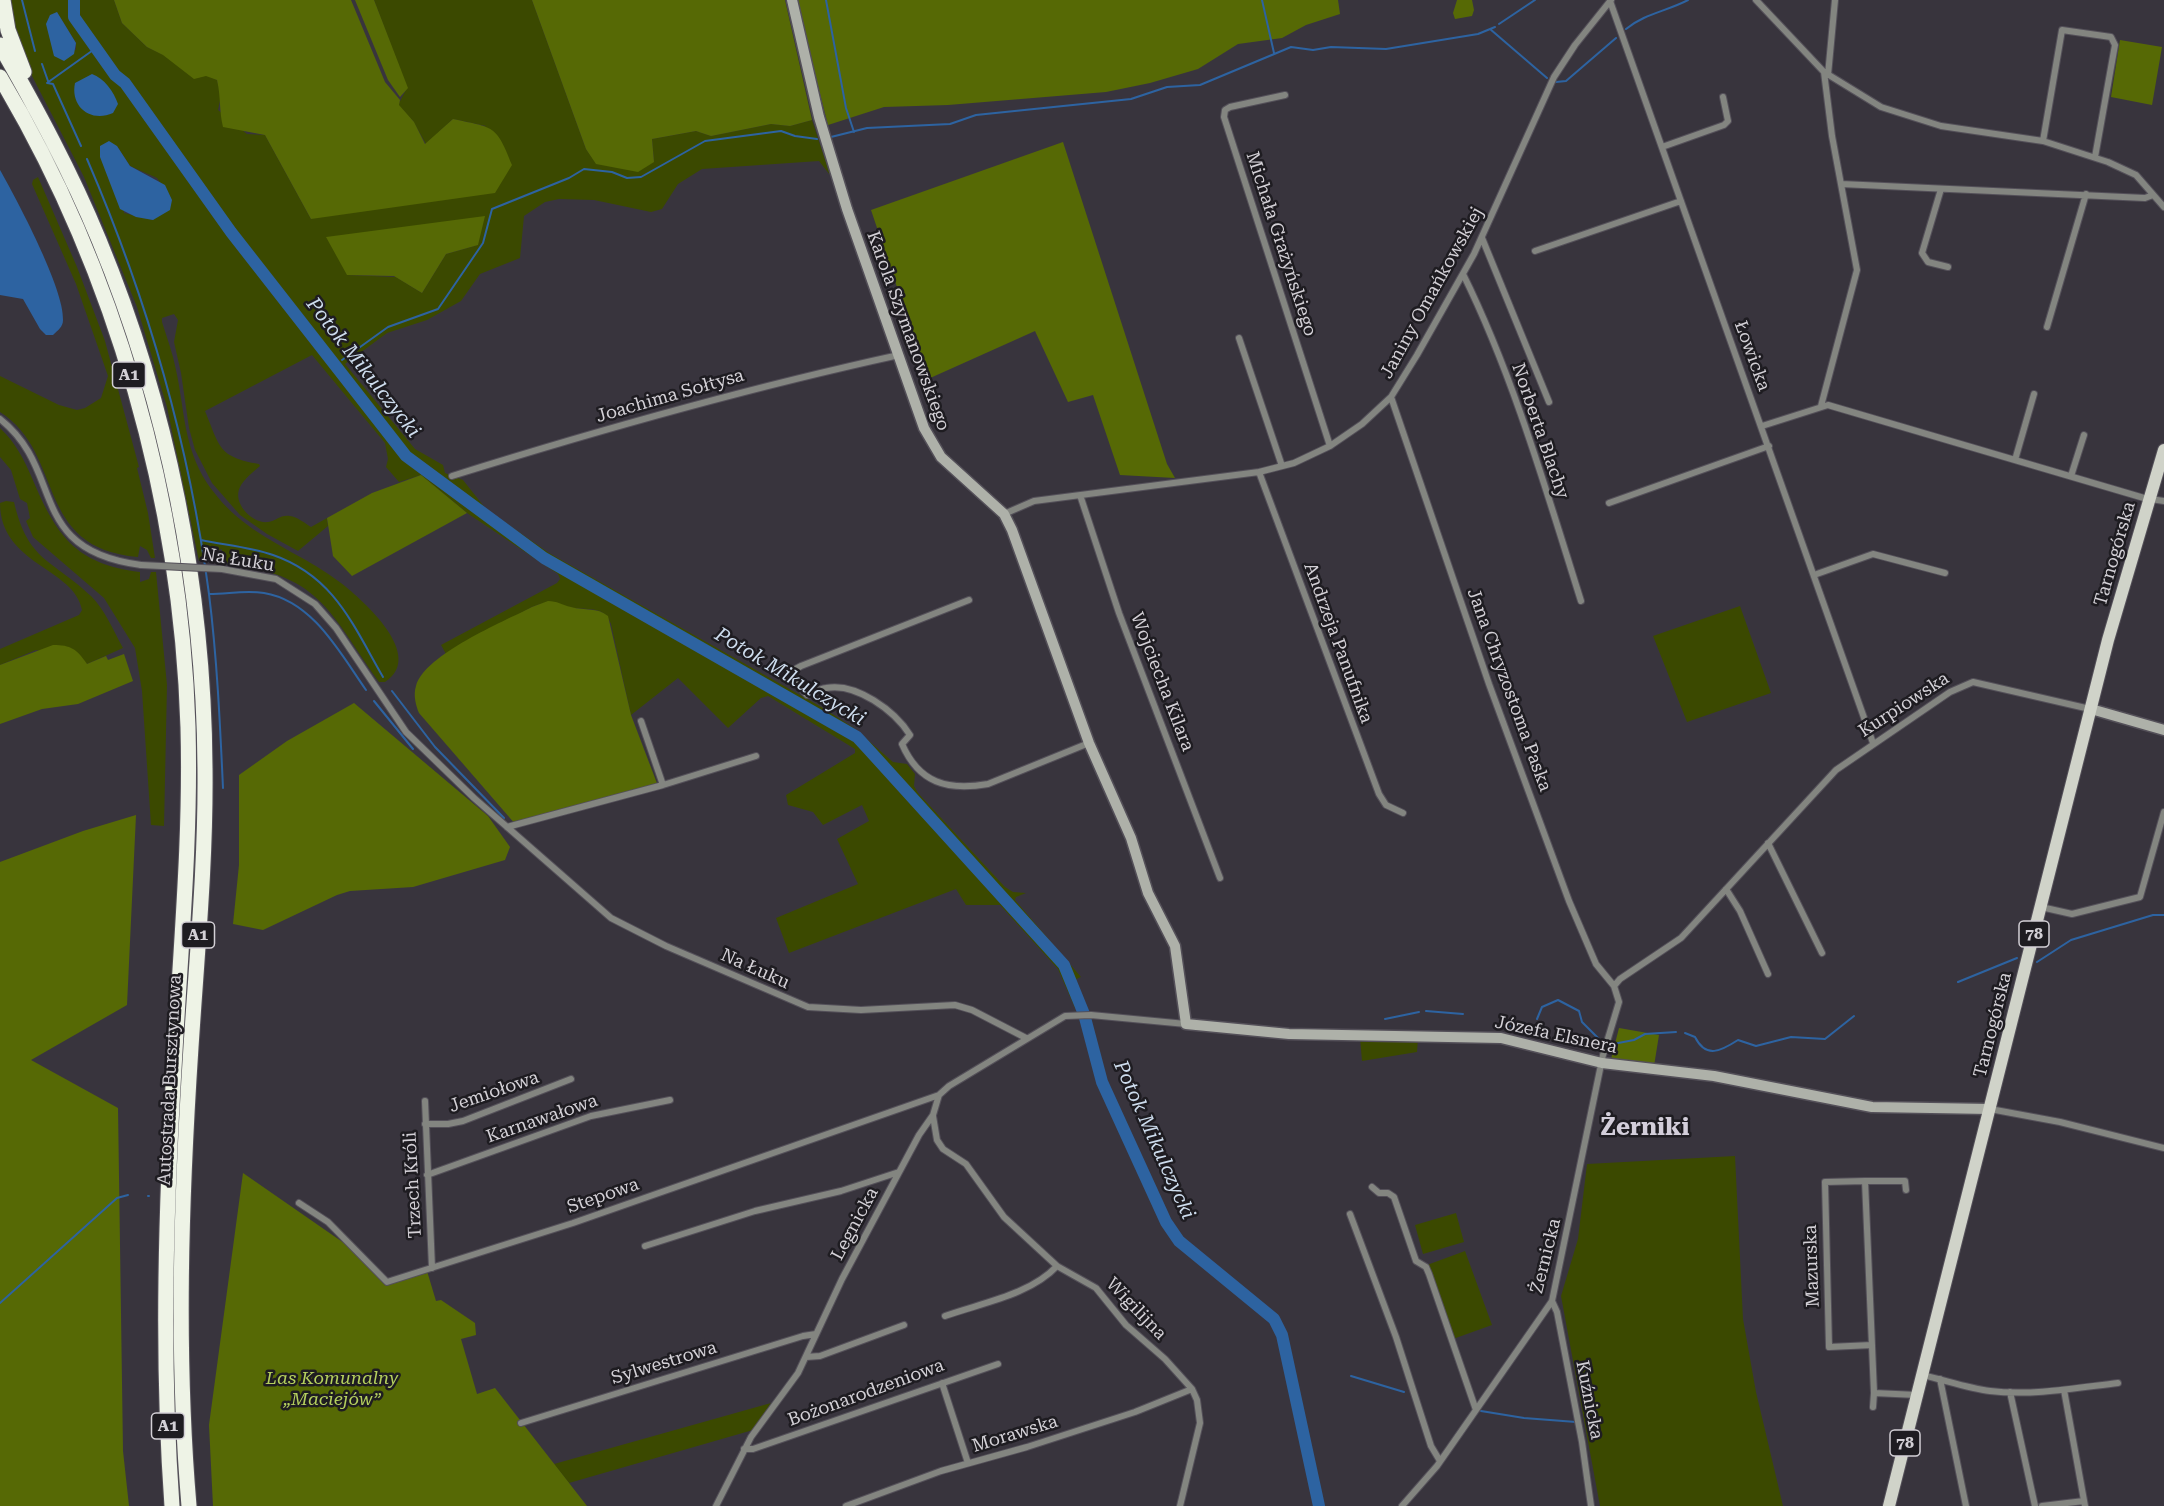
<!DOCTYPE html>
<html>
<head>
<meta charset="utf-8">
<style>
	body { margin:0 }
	canvas { display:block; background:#38343d }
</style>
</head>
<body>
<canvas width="2164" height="1506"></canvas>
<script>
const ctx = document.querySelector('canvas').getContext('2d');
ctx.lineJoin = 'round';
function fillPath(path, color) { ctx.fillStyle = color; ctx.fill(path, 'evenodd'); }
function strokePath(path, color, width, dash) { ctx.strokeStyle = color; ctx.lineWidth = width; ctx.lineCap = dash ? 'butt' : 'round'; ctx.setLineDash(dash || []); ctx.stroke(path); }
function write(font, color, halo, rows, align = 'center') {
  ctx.font = font + ' "Roboto Serif",serif'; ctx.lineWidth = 5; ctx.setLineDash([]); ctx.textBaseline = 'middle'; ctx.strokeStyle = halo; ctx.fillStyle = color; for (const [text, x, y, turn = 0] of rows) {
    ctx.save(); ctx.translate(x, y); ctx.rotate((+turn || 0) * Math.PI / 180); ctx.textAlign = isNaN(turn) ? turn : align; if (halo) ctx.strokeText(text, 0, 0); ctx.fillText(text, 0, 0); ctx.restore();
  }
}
fillPath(new Path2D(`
	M 9,0 L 114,0 L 122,23 L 147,47 L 217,80 L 221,96 L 218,110 L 247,134 L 265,135 L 311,219 L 486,126 L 453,119 L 426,144 L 413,121 L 398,105 L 407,88 L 374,0 L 532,0 L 586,149 L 597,164 L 654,161 L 652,139 L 696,131 L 711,136 L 771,124 L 790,126 L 812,120 L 830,175 L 819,161 L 702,169 L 678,184 L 662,209 L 651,212 L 594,200 L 559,199 L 545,202 L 524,216 L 520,258 L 480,274 L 461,301 L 427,320 L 387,333 L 345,364 L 415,449 L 443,465 L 445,473 L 463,480 L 486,509 L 549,553 L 823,708 L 854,728 L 893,762 L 907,764 L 915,774 L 914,786 L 918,793 L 1005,887 L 1013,892 L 1026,893 L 1016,897 L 1015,900 L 1081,977 L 1076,979 L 1087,1009 L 1075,1008 L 1058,969 L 1000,905 L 966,905 L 956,889 L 789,953 L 776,918 L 858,884 L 837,839 L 869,821 L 862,805 L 823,825 L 813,812 L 788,805 L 786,795 L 855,753 L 855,749 L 768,696 L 761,698 L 728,728 L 678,678 L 631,715 L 611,624 C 605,606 589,610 574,608 C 552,605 557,598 532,607 L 446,654 L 441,645 L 557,583 L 560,579 L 558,574 L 467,513 L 421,475 L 399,482 L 386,467 L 388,459 L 385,443 L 312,355 L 205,411 C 220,447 218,457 259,464 L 260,466 C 253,472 244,479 240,487 C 232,503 252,524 268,522 C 276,521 281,514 290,516 C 297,517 305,523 311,527 L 327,518 L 328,526 L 298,551 L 267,534 L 240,515 L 212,483 L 195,450 L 189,428 L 181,373 L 174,342 L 178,320 L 174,314 L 162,318 L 162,322 C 167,338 173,354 176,370 C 185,411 183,445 207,483 C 216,496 228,510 241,520 C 272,545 310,559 341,583 C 364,601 426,656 385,682 L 379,682 C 326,607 321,576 222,562 L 222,549 L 211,553 L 207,561 L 199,561 L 167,407 L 137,307 L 84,177 L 31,74 L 14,32 ZM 57,12 L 76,43 L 76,50 L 53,50 ZM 117,146 L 130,166 L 157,178 L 169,195 L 153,220 L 124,213 ZM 478,245 L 446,254 L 422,293 L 396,277 L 347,275 Z
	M 38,177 L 77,267 L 105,341 L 139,467 L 137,468 L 148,513 L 155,558 L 151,558 L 147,550 L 140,546 L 138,557 C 33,548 66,454 0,412 L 0,376 L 59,405 L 77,410 L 85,408 L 101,398 L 108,376 L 76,284 L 32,184 L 33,180 Z
	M 0,428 C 15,442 24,459 32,478 C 56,535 75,564 140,572 L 140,582 L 149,579 L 151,572 L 156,572 L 167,685 L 164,826 L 151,825 L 142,691 L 135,648 L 104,598 L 33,537 L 26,521 L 30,518 L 27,503 L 20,499 L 11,470 L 0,457 Z
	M 6,501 L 14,502 C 28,562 52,559 91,596 C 105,610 113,630 123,648 L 87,664 L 36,650 L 0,665 L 0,649 L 79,615 L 82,610 C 75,568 0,565 0,503 Z
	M 1740,606 L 1771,693 L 1687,722 L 1653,636 Z
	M 1360,1038 L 1418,1038 L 1417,1052 L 1362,1061 Z
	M 1735,1156 L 1743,1319 L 1756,1392 L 1783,1506 L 1600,1506 L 1561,1296 L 1578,1239 L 1587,1164 Z
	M 1456,1213 L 1464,1242 L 1423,1254 L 1415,1225 Z
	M 1465,1251 L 1492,1325 L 1453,1339 L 1427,1265 Z
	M 771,1403 L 753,1430 L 569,1483 L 554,1464 Z`), '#3b4900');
fillPath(new Path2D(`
	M 114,0 L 351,0 L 385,82 L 400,100 L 399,105 L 414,122 L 425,144 L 453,119 C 494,128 496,124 512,165 L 495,193 L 311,219 L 265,135 L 223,127 C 219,111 221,97 217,80 L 206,76 L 194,79 L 163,55 L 147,47 L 122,23 Z
	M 355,0 L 374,0 L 408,88 L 400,97 L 388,80 Z
	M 532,0 L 785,0 L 812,120 L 790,126 L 771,124 L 711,136 L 696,131 L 652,139 L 654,162 L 638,172 L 596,164 L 586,149 Z
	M 796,0 L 1338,0 L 1340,14 L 1306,25 L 1282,38 L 1238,44 L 1198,69 L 1150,83 L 1106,92 L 948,105 L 884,107 L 828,125 Z
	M 1457,0 L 1472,0 L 1474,10 L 1472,16 L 1455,19 L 1453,13 Z
	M 2120,40 L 2162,47 L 2152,105 L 2111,97 Z
	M 1063,142 L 1167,464 L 1175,478 L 1120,475 L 1093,395 L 1068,402 L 1035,331 L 928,379 L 871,210 Z
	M 485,216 L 478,245 L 446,254 L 422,293 L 394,276 L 347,275 L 326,237 Z
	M 421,475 L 467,513 L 352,576 L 333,556 L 327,518 L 372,493 Z
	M 548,601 C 557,601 562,605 571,607 C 585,611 597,607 608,616 L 631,715 L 658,786 L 516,825 L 419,713 C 416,706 413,695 416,686 C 425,654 503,622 532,607 Z
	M 53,645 C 71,645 77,649 87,664 L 106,656 L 108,660 L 124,654 L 133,681 L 78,704 L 42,709 L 0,724 L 0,665 Z
	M 354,703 L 488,816 L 510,847 L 505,860 L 413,887 L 350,891 L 337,895 L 263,930 L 233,924 L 239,865 L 239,775 L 287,741 Z
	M 136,815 L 127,1005 L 31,1060 L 118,1108 L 123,1451 L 129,1506 L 0,1506 L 0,862 L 83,831 Z
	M 1619,1028 L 1659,1035 L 1654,1066 L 1610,1063 Z
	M 243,1173 L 367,1259 L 388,1285 L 427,1271 L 436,1301 L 441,1300 L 475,1323 L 476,1335 L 461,1339 L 477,1394 L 495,1388 L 587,1506 L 213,1506 L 209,1425 Z`), '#566905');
fillPath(new Path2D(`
	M 57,12 L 76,43 L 74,54 L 64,61 L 54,56 L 46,24 L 50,15 Z
	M 92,74 C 104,78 114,92 118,104 L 113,113 C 91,123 70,107 75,83 Z
	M 109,141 L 117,146 L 130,166 L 165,185 L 172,200 L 170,210 L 153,220 L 136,217 L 120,209 L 100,157 L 100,146 Z
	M 0,170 C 16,198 65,290 63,320 C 63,327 58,330 53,335 L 46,335 L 40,329 L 23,299 L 0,295 Z`), '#2d63a1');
strokePath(new Path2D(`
	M 22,0 L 35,51
	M 826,0 L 846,108 L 854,132
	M 1262,0 L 1274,53
	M 1499,24 L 1535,0
	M 1490,29 L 1547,78
	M 1626,29 C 1644,14 1667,11 1688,0
	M 42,64 L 48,81
	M 1556,82 L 1566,81 L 1616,38
	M 831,137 L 867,128 L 950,124 L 976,115 L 1131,99 L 1167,87 L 1200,85 L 1291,47 L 1313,50 L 1331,47 L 1386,49 L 1478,34 L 1495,27
	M 81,146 L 53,84 L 47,83 L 96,48
	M 87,159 C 147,298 189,443 209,594 C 217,658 220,723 223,788
	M 342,360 L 388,327 L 438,309 L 483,243 L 492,209 L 569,178 L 584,169 L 612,172 L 627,178 L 641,177 L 705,141 L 781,131 L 795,136 L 817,139
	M 334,365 L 336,363
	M 201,540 C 224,545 250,547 273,555 C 334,576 353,625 383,677
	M 209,594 C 228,594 245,590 264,593 C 313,601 340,653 366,690
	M 392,691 L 435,747 L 504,818
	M 374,701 L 413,749
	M 2037,962 L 2071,940 L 2153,915 L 2164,915
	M 1958,982 L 2017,958
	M 1426,1011 L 1463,1014
	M 1385,1019 L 1419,1012
	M 1537,1019 L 1542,1007 L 1558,1000 L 1579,1011 L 1582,1022 L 1602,1042
	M 1087,1027 L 1090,1026
	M 1507,1027 L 1528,1025
	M 1685,1033 L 1695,1037 C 1706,1059 1721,1051 1738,1040 L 1756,1046 L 1791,1037 L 1825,1039 L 1854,1016
	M 1613,1044 L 1634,1040 L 1645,1034 L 1676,1032
	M 148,1196 L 149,1196
	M 0,1303 L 117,1198 L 128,1195
	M 1351,1376 L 1404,1392
	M 1481,1411 L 1524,1418 L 1576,1422`), '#2d63a1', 2);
strokePath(new Path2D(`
	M 74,0 L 74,17 L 115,75 L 125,83 L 231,232 L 406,456 L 544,558 L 857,737 L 869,750 L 1064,965 L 1084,1014 L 1102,1082 L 1166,1222 L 1179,1241 L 1274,1319 L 1282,1335 L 1319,1506`), '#2d63a1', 12);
const street = new Path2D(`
	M 1756,0 L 1824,72 L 1881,107 L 1941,126 L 2043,141 L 2108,162 L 2136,175 L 2164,207
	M 1610,1 L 1873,743
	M 1828,75 L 1835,0
	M 1285,95 L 1230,107 L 1225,110 L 1224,117 L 1330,446
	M 2043,141 L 2062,30 L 2111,37 L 2115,45 L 2095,157
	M 1662,147 L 1724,125 L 1728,121 L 1723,97
	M 1841,184 L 2145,198 L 2153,195
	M 1941,189 L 1922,253 L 1928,262 L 1948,267
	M 1482,238 L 1549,402
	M 1535,251 L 1681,201
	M 1463,274 C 1513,375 1547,493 1581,601
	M 2047,327 L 2086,194
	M 1239,338 L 1282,466
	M 1391,397 L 1489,684 L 1569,901 L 1596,964 L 1614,986 L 1619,1002 L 1603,1055 L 1552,1301 L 1437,1466 L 1402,1506
	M 1821,406 L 1857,270 L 1832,136 L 1824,72
	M 0,419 C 66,471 25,550 141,565
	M 1762,426 L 1828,405 L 2144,498 L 2164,501
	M 2015,460 L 2034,394
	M 1259,472 L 1379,794 L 1386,805 L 1403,813
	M 452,476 C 599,430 748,388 899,355
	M 2071,476 L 2084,435
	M 1080,495 L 1119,613 L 1220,878
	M 1609,503 L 1769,446
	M 1004,514 L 1034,501 L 1259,472 L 1294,463 L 1330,446 L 1362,424 L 1391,397 L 1417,355 L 1474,254 L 1554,77 L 1575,45 L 1611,0
	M 222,569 L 276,579 L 315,604 L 336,628 L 406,732 L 474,798 L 611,918 L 666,946 L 808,1007 L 861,1010 L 955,1005 L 972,1010 L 1026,1038
	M 1814,575 L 1873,554 L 1945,573
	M 969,600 L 801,666 L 790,672 L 791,677 L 807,695 C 813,693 819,689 826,688 C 856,682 895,711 910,735 L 902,744 C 919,783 947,791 988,784 L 1089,743
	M 641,721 L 663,785
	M 507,827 L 663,785 L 756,756
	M 1768,843 L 1822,953
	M 1726,889 L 1740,911 L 1768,974
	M 2041,907 L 2072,914 L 2140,897 L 2164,812
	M 1614,986 L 1620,979 L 1681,938 L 1836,770 L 1950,692 L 1973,682 L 2090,709
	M 425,1101 L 432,1268
	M 1990,1109 L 2060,1122 L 2164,1148
	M 933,1116 L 937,1140 L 943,1149 L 966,1164 L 1004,1217 L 1057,1266 L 1096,1288 L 1126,1325 L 1165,1359 L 1192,1389 L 1197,1400 L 1200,1423 L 1180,1506
	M 425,1124 L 448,1124 L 463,1121 L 571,1079
	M 427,1175 L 591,1116 L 670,1100
	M 1865,1181 L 1905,1181 L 1906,1190
	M 1372,1187 L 1379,1193 L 1388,1193 L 1394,1197 L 1416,1261 L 1426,1267 L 1429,1274 L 1476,1410
	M 299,1203 L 328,1222 L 387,1282 L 573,1223 L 939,1095
	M 1350,1214 L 1396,1337 L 1431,1446 L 1440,1461
	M 645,1246 L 755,1211 L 841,1191 L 899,1172
	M 1552,1301 L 1557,1312 L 1582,1442 L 1591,1506
	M 945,1316 C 981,1303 1030,1295 1057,1266
	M 1872,1345 L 1829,1347 L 1825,1182 L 1865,1181 L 1874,1393 L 1917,1395
	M 806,1357 L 820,1356 L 904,1325
	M 1922,1375 C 1945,1380 1967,1388 1990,1391 C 2032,1396 2076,1388 2118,1383
	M 1940,1379 L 1966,1506
	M 942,1383 L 968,1463
	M 2064,1390 L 2085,1506
	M 2010,1392 L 2035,1506
	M 1873,1407 L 1874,1393
	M 521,1423 L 803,1336 L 816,1334
	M 744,1449 L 753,1449 L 998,1364
	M 716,1506 L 751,1437 L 798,1373 L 842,1279 L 919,1135 L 933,1115 L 939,1095 L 949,1086 L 1065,1016 L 1091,1015 L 1186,1024
	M 846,1506 L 941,1471 L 1027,1447 L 1135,1412 L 1192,1389
	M 2042,1506 L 2084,1501`);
const secondary = new Path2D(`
	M 792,0 L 819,117 L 847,209 L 924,428 L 941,457 L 1004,514 L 1012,530 L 1089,743 L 1131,838 L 1148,893 L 1175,946 L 1186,1024 L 1289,1034 L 1501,1038 L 1602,1063 L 1714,1076 L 1872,1107 L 1990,1109
	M 2091,709 L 2164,730`);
const primary = new Path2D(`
	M 1889,1506 L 2108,640 L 2164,450`);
const highway = new Path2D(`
	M 3,0 L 8,30 L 24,72
	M 0,45 C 36,108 71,172 99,240 C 168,407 204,588 205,768 C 206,861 197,954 191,1047 C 181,1199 176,1353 189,1506
	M 0,77 C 116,271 181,502 188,727 C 191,835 181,943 175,1051 C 166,1202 161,1354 172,1506`);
strokePath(street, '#545059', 8);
strokePath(secondary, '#545059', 13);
strokePath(primary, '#545059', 14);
strokePath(highway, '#545059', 17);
strokePath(street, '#838580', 6);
strokePath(secondary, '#aeb1a9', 10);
strokePath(primary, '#d0d3c9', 12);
strokePath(highway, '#eef3e6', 15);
const streetBridge = new Path2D(`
	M 141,565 L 222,569`);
strokePath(streetBridge, '#545059', 8, []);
strokePath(streetBridge, '#838580', 6);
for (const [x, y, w] of [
	[129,375,33],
	[2034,934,30],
	[198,935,33],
	[168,1426,33],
	[1905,1443,30]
]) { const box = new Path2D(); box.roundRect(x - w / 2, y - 13, w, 26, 4.5); ctx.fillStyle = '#1e1c21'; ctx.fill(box); strokePath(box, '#d3d0d6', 1.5); }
write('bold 16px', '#d3d0d6', null, [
	["A1",129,375],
	["78",2034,934],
	["A1",198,935],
	["A1",168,1426],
	["78",1905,1443]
]);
write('18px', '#d3d0d6', '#1e1c21', [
	["Michała Grażyńskiego",1281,244,72],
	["Janiny Omańkowskiej",1432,293,-61],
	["Karola Szymanowskiego",908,331,70],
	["Łowicka",1752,356,70],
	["Joachima Sołtysa",670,396,-16],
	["Norberta Blachy",1540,431,71],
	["Tarnogórska",2115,554,-74],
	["Na Łuku",238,560,9],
	["Andrzeja Panufnika",1338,643,70],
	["Wojciecha Kilara",1162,682,69],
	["Jana Chryzostoma Paska",1509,690,70],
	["Kurpiowska",1904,705,-33],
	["Na Łuku",755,969,24],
	["Tarnogórska",1993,1025,-76],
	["Józefa Elsnera",1556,1035,12],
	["Autostrada Bursztynowa",170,1080,-87],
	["Jemiołowa",494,1092,-19],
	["Karnawałowa",542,1119,-19],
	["Trzech Króli",413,1185,-93],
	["Stepowa",603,1196,-19],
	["Legnicka",855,1224,-62],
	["Żernicka",1546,1256,-76],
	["Mazurska",1812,1266,-92],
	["Wigilijna",1136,1309,46],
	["Sylwestrowa",664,1363,-17],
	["Bożonarodzeniowa",866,1393,-20],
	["Kuźnicka",1589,1400,79],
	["Morawska",1015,1434,-17]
]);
write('italic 18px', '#b5d05e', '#1e1c21', [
	["Las Komunalny",332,1379],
	["„Maciejów”",332,1400]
]);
write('italic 20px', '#cddced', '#1e1c21', [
	["Potok Mikulczycki",363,368,52],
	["Potok Mikulczycki",790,677,31],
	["Potok Mikulczycki",1154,1140,66]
]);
write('bold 24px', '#d3ceda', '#1e1c21', [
	["Żerniki",1645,1128]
]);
</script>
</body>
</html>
